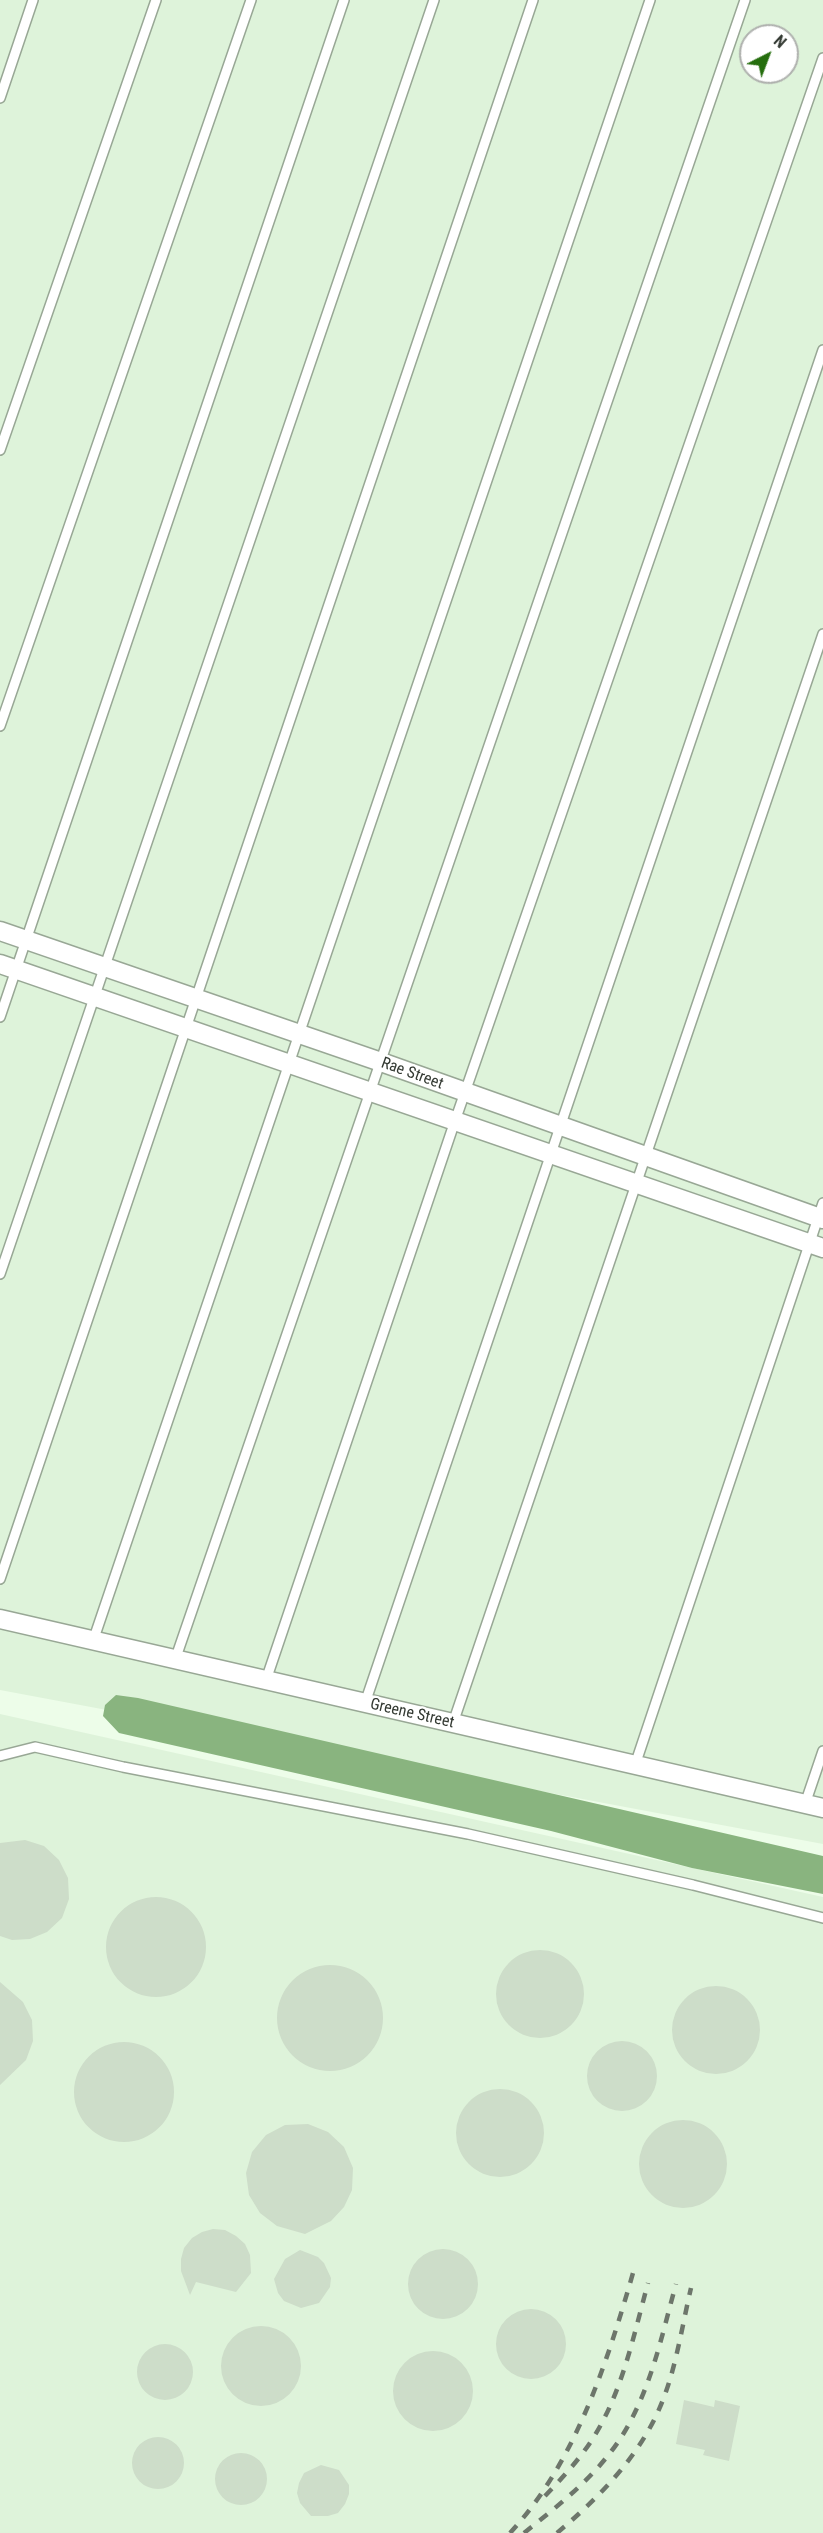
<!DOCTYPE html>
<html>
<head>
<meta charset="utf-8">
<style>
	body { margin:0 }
	#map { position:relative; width:823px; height:2533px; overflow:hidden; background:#edfde9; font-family:"Roboto Condensed",sans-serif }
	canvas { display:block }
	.north { position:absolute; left:739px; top:24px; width:60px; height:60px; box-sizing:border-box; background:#fff; border:2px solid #aeb0ad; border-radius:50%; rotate:42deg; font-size:16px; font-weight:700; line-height:24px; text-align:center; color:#343a33 }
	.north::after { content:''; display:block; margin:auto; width:21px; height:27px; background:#256e0e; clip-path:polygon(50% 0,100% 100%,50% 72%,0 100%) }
</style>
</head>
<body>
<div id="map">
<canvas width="823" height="2533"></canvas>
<div class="north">N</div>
</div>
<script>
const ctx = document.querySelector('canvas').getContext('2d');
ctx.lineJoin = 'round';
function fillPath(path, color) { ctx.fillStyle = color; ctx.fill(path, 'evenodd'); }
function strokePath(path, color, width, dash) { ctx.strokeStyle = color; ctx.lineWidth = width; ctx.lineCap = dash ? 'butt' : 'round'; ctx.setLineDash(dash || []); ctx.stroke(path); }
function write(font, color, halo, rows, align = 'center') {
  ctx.font = font + ' "Roboto Condensed",sans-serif'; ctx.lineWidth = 4.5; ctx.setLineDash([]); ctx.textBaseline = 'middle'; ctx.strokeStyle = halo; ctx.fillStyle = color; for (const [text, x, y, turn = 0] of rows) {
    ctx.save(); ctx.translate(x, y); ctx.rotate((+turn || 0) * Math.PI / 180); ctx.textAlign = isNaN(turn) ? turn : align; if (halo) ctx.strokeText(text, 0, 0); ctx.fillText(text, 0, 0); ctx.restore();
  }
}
fillPath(new Path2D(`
	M 0,0 L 823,0 L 823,1844 L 0,1690 ZM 751,36 L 787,36 L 787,72 L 751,72 Z
	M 0,1714 L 823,1897 L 823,2533 L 0,2533 Z`), '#def3da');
fillPath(new Path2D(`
	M 116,1695 L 138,1698 L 823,1856 L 823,1894 L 692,1868 L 551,1831 L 119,1733 L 103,1716 L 105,1705 Z`), '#89b47f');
fillPath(new Path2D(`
	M 25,1840 L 44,1846 L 59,1860 L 68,1878 L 69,1899 L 62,1918 L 47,1932 L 30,1939 L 12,1940 L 0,1936 L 0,1843 Z
	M106 1947a50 50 0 1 1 100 0a50 50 0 1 1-100 0Z
	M496 1994a44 44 0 1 1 88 0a44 44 0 1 1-88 0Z
	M277 2018a53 53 0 1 1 106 0a53 53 0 1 1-106 0Z
	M 0,1982 L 23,2002 L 32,2020 L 33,2041 L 26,2060 L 0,2085 Z
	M672 2030a44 44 0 1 1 88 0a44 44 0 1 1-88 0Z
	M587 2076a35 35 0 1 1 70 0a35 35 0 1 1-70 0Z
	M74 2092a50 50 0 1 1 100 0a50 50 0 1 1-100 0Z
	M456 2133a44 44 0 1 1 88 0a44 44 0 1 1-88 0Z
	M639 2164a44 44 0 1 1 88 0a44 44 0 1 1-88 0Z
	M 308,2124 L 328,2132 L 344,2147 L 353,2168 L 352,2190 L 344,2207 L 331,2221 L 305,2234 L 277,2226 L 260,2213 L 249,2195 L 246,2173 L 252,2152 L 266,2135 L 285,2125 Z
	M 213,2229 L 225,2230 L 236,2236 L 245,2244 L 250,2255 L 251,2273 L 236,2292 L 196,2282 L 190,2295 L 181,2271 L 181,2259 L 184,2248 L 192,2238 L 202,2232 Z
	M408 2284a35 35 0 1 1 70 0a35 35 0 1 1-70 0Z
	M 300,2250 L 318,2257 L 324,2263 L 331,2278 L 330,2287 L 319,2303 L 301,2308 L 284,2301 L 278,2293 L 274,2279 L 285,2259 Z
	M496 2344a35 35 0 1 1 70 0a35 35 0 1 1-70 0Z
	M221 2366a40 40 0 1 1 80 0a40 40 0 1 1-80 0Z
	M137 2372a28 28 0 1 1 56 0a28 28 0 1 1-56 0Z
	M393 2391a40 40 0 1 1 80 0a40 40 0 1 1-80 0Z
	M 684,2400 L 714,2407 L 715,2400 L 740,2406 L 729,2461 L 703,2455 L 705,2450 L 676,2444 Z
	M132 2463a26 26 0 1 1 52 0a26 26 0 1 1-52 0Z
	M215 2479a26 26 0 1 1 52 0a26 26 0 1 1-52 0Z
	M 321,2465 L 339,2470 L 349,2485 L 349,2494 L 345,2504 L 338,2513 L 328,2516 L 311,2516 L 300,2503 L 297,2493 L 299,2483 L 304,2473 Z`), '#cdddc9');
const service = new Path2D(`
	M 0,98 L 33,0
	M 0,450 L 156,0
	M 0,726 L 251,0
	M 0,1017 L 344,0
	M 0,1274 L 434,0
	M 0,1579 L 533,0
	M 93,1641 L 650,0
	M 175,1660 L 745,0
	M 266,1680 L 455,1121 L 823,58
	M 365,1703 L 823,350
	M 453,1723 L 823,634
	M 0,1756 L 35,1747 L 123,1767 L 468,1834 L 693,1885 L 823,1918
	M 635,1765 L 823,1203
	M 805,1804 L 823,1751`);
const minor = new Path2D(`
	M 0,931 L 381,1062 L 823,1219
	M 0,964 L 823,1248
	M 0,1619 L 823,1808`);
strokePath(service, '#98a795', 12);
strokePath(minor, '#98a795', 21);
strokePath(service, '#fff', 9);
strokePath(minor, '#fff', 18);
strokePath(new Path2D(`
	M 545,2496 C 563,2477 581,2458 595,2435 C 623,2389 634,2334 648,2283
	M 510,2533 C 575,2463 607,2363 633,2273
	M 524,2533 C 563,2502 605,2469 629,2424 C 653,2380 663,2331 676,2284
	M 557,2533 C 595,2501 633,2463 655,2418 C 675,2378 681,2330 691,2288`), '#6d766b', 4.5, [10, 10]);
write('16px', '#343a33', '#fff', [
	["Rae Street",412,1074,20],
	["Greene Street",412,1714,13]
]);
</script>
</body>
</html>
